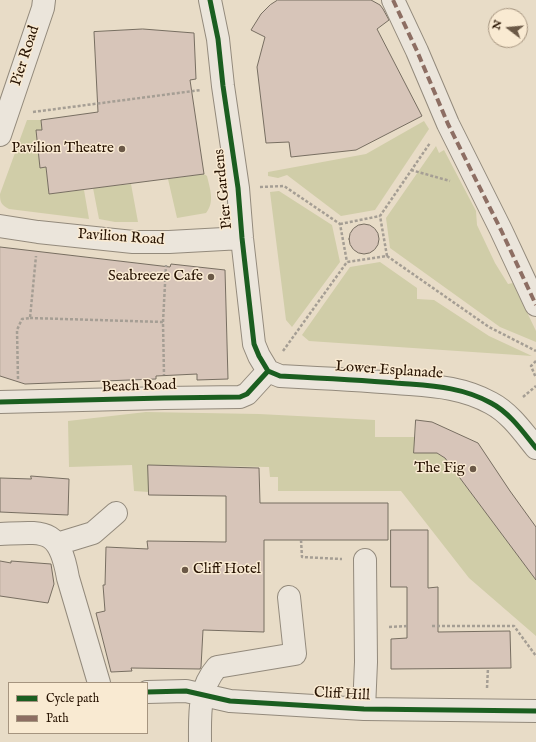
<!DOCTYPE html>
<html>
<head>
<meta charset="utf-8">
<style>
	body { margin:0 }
	#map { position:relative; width:536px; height:742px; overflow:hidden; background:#e8dcc7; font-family:"IM FELL English",serif }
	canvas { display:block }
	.legend { position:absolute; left:8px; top:682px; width:140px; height:52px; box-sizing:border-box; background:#f9ead2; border:1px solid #a5947f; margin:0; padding:5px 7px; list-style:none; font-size:12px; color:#271302 }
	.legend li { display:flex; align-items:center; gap:8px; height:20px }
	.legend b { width:20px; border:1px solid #a5947f }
	.north { position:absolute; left:488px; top:8px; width:40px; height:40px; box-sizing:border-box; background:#f9ead2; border:1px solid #a5947f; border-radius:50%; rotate:286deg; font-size:11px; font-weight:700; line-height:16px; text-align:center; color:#271302 }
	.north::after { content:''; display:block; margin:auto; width:14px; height:18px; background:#6b5947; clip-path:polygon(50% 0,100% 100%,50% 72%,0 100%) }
</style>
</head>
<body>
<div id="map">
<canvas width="536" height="742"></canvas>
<ul class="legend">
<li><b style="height:5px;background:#1b5e20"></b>Cycle path</li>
<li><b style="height:5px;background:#8d6e63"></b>Path</li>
</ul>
<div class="north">N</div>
</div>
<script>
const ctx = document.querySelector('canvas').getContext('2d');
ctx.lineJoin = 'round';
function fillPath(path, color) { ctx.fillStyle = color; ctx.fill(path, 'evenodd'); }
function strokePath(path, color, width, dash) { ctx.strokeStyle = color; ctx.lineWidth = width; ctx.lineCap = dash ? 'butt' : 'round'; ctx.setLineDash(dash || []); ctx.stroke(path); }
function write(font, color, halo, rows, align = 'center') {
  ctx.font = font + ' "IM FELL English",serif'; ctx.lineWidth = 3; ctx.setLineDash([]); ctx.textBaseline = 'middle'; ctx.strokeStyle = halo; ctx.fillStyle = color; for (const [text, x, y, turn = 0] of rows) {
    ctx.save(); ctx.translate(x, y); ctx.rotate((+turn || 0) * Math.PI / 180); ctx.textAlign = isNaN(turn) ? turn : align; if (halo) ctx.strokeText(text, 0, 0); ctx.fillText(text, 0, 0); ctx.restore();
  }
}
fillPath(new Path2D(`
	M 27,120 L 41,120 L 42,130 L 36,131 L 37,136 L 42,135 L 45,161 L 39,163 L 40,168 L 46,167 L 49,194 L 84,190 L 89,219 L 9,209 C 1,205 0,202 0,194 Z
	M 424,121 L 429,129 L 375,210 L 341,216 L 287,175 L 278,178 L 268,176 L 268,172 L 366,154 Z
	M 436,146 L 439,153 L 444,150 L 476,211 L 477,225 L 495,263 L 508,284 L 513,283 L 536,331 L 536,342 L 500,327 L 390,248 L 386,218 Z
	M 204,174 L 207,176 C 210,189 215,202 206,213 L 177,218 L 168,179 Z
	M 131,184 L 138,222 L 115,222 L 99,219 L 93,188 Z
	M 279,191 L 332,225 L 340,262 L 292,327 L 286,320 L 270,192 Z
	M 380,262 L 417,288 L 417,299 L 434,300 L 489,336 L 532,356 L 309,341 L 302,335 L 350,267 Z
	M 146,412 L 259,414 L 375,420 L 375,437 L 415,437 L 414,453 L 437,453 L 445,458 L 536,580 L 536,636 L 469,578 L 401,491 L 278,491 L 278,477 L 270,477 L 269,467 L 149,465 L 149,492 L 134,491 L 132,465 L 69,467 L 68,421 Z`), '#d0cda8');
const building = new Path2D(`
	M 278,0 L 371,0 L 380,5 L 383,9 L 389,20 L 377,29 L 422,116 L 356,150 L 291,157 L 289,142 L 266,143 L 257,67 L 265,37 L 251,30 L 261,14 L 270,5 Z
	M 143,29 L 194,33 L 196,79 L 190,80 L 204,174 L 49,194 L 46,167 L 40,168 L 36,130 L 42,130 L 41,120 L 98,112 L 94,32 Z
	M349 239a15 15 0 1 1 30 0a15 15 0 1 1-30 0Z
	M 0,247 L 170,267 L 171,264 L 225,270 L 228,379 L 197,380 L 197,374 L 156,376 L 156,379 L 25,384 L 0,376 Z
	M 416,420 L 432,422 L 478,443 L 510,491 L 536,527 L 536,580 L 445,458 L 437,453 L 414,453 Z
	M 148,465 L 259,468 L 260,503 L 388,503 L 388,540 L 264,540 L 264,632 L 203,630 L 201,667 L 200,669 L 131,668 L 132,671 L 111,672 L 96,613 L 105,611 L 103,585 L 105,585 L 106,547 L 148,549 L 147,541 L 226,542 L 226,496 L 149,495 Z
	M 31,476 L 69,479 L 68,515 L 0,512 L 0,478 L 31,479 Z
	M 391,530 L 428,530 L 428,588 L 438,587 L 438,632 L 510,631 L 511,668 L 391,669 L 391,639 L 407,638 L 407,587 L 391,587 Z
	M 0,561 L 11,563 L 11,561 L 51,564 L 54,584 L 48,603 L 0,596 Z`);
fillPath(building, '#d7c5b9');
strokePath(building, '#776e61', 1);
const minor = new Path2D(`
	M 210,0 L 218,39 L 223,86 L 238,188 L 242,238 L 254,344 L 259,356 L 268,371
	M 393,0 L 417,51 L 448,124 L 501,230 L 536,305
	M 0,135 L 43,8 L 44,0
	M 0,226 L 38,232 L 133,242 L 169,242 L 242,238
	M 268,371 L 280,376 C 319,378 358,380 396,383 C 430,386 460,386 491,403 C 510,413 523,432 536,448
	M 0,402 L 164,398 L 240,397 L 247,394 L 268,371
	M 0,534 C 45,532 59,527 68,578 L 99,683
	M 57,544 L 93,533 L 116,513
	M 147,692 L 186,691 L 230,701 L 364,709 L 536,711
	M 364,709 L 366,662 L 365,560
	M 200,742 C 200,714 198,689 217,667 L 295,654 L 289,597`);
strokePath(minor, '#938a7c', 24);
strokePath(new Path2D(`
	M 33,112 L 201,90
	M 411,170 L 450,181
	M 260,187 L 284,186 L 340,224 L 347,262
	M 340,224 L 380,216
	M 387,256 L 380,216 L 430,143
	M 30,318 L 163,322 L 164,375
	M 163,322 L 166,265
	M 283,351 L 347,262 L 387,256 L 489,327 L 536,351
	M 536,361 L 531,366 L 536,378
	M 18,379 L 17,330 L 22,319 L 30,318 L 36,256
	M 523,397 L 536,386
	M 301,540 L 302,557 L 342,559
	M 432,626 L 514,626 L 536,656
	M 389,627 L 407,626
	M 487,688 L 488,668`), '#a59e94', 2.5, [3, 2]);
strokePath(minor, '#ebe5db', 22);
strokePath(new Path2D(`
	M 393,0 L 417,51 L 448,124 L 501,230 L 536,305`), '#8d6e63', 4, [8, 4]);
strokePath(new Path2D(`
	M 210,0 L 218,39 L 223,86 L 238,188 L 242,238 L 254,344 L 259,356 L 268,371
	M 268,371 L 280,376 C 319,378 358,380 396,383 C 430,386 460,386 491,403 C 510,413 523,432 536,448
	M 0,402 L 164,398 L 240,397 L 247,394 L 268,371
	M 147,692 L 186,691 L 230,701 L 364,709 L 536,711`), '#1b5e20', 5);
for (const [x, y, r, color] of [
	[122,149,4,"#6b5947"],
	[211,277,4,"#6b5947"],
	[473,469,4,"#6b5947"],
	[185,570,4,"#6b5947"]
]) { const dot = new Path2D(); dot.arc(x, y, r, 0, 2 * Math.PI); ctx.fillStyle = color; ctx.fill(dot); strokePath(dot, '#f9ead2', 1.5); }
write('15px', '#271302', '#f9ead2', [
	["Pier Road",26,56,-72],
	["Pier Gardens",224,189,-96],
	["Pavilion Road",121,238,4],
	["Lower Esplanade",389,371,4],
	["Beach Road",139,387,-2],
	["Cliff Hill",342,695,3]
]);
write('15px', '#271302', '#f9ead2', [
	["Pavilion Theatre",114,149],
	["Seabreeze Cafe",203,277],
	["The Fig",465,469],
	["Cliff Hotel",193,570,"left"]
], 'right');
</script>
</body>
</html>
